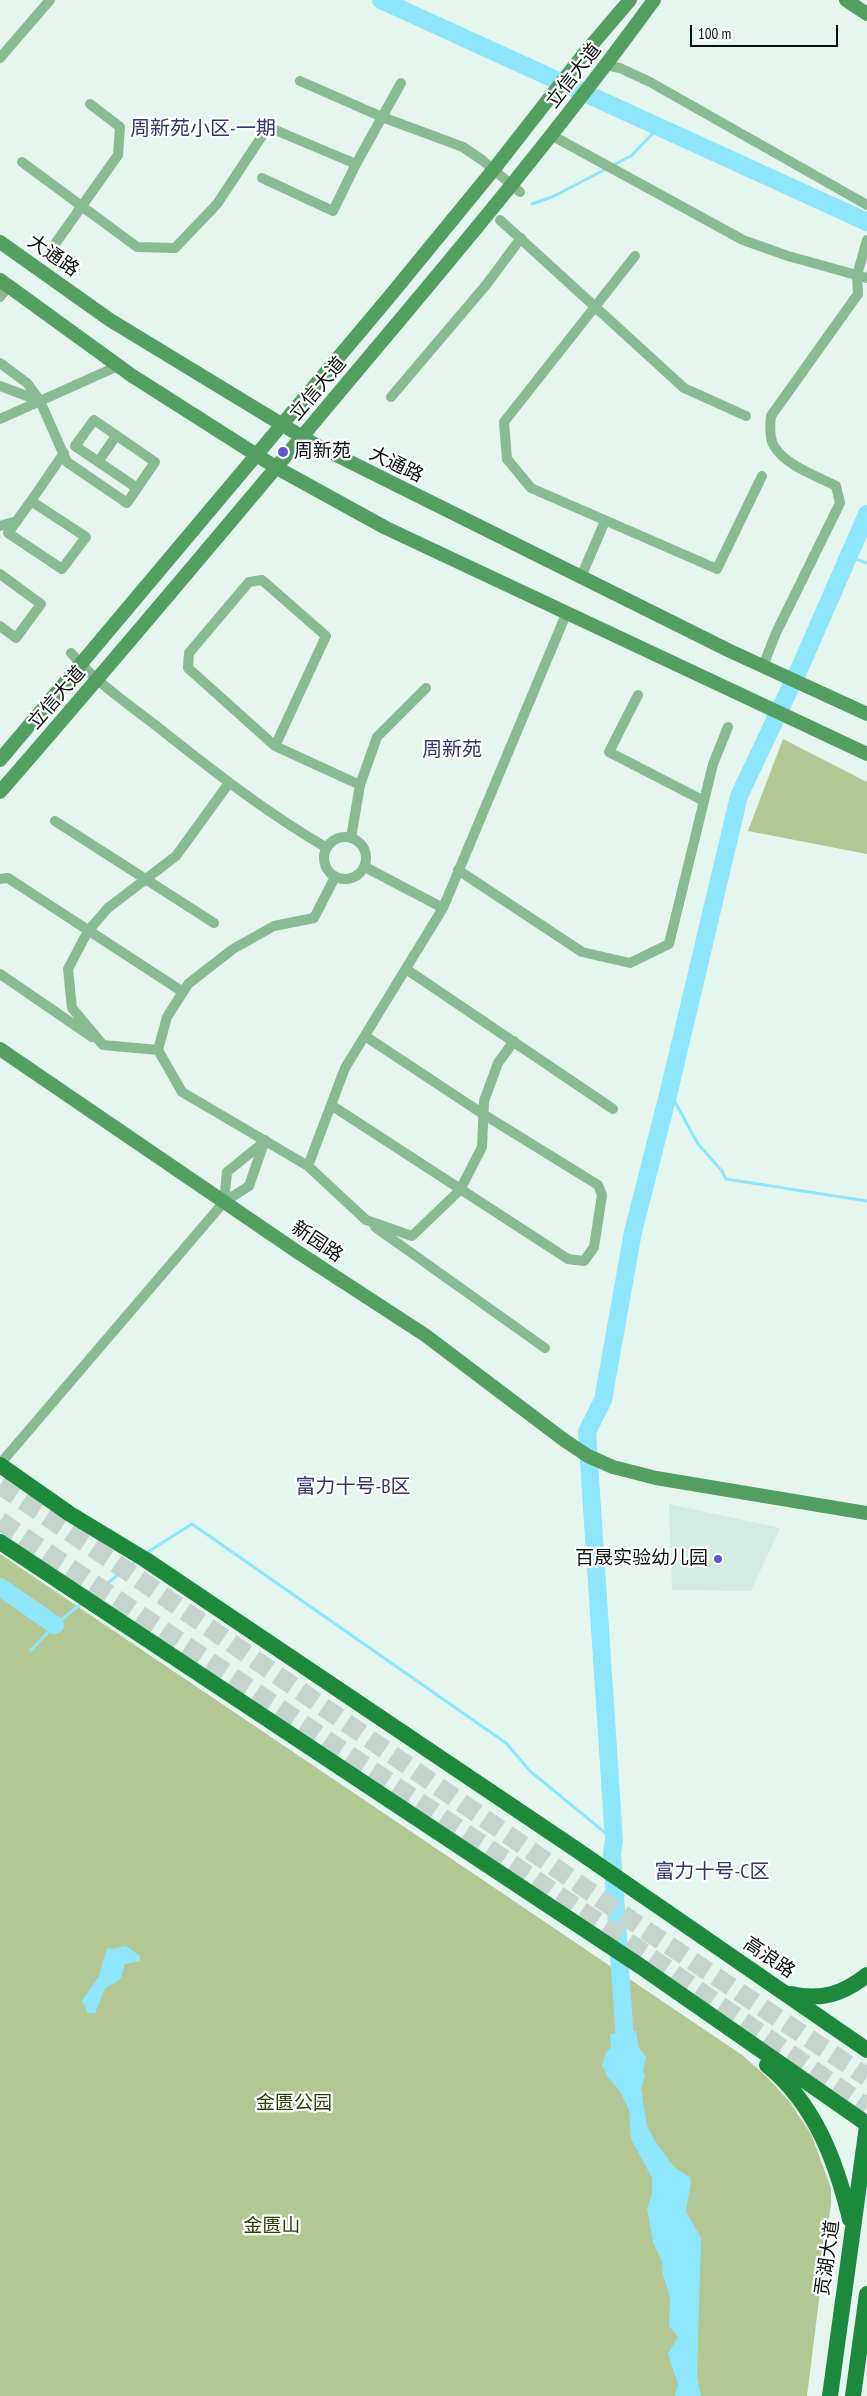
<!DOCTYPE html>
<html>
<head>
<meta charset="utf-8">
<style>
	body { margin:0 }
	#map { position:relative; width:867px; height:2396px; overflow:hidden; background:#e5f6ef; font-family:"PT Sans Narrow",sans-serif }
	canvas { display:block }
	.scale { position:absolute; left:690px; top:25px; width:148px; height:22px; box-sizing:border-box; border:2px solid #0a100e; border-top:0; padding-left:6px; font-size:15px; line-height:18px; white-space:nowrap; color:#0a100e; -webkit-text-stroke:4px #fff; paint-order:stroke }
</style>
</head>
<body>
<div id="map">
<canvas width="867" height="2396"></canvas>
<div class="scale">100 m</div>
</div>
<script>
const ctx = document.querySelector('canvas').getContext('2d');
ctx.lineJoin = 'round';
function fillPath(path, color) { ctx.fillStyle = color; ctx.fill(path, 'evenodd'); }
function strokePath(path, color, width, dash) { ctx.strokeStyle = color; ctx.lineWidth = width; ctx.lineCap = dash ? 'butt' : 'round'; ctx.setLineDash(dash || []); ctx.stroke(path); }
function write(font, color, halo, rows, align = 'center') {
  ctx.font = font + ' "PT Sans Narrow","Noto Sans SC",sans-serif'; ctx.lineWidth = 4.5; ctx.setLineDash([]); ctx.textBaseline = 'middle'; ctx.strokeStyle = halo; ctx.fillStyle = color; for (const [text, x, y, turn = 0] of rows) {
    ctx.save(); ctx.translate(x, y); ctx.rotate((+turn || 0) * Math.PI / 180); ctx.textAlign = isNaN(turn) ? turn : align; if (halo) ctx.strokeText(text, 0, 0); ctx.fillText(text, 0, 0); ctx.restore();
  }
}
fillPath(new Path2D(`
	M 669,1504 L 780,1528 L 751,1591 L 672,1590 Z`), '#d1ece2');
fillPath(new Path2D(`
	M 783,739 L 867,782 L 867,854 L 748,831 Z
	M 0,1554 L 742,2055 L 767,2077 L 789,2101 L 811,2134 L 831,2188 L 831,2203 L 807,2396 L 0,2396 Z`), '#b2c794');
fillPath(new Path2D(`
	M 126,1946 L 140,1956 L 140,1961 L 125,1964 L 121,1978 C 107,1991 107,1980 100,2001 C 99,2006 96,2007 96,2013 L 88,2013 L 82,2001 L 99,1976 L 107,1948 L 112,1949 Z
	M 636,2031 L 639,2048 L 646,2057 L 643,2070 L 645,2076 L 641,2088 L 647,2126 L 655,2141 L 674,2167 L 690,2177 L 691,2182 L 686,2211 L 701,2238 L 697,2378 L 701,2396 L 675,2396 L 678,2384 L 668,2354 L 678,2337 L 669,2326 L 670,2297 L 663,2275 L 662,2262 L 653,2242 L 647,2208 L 652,2194 L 652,2178 L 631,2139 L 629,2110 L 619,2090 L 607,2076 L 602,2065 L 606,2052 L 611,2048 L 610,2034 Z`), '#8de6fc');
strokePath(new Path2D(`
	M 613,165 L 631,156 L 660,126
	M 532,204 L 552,197 L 608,168
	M 849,557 L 867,563
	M 669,1091 L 698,1144 L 722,1171 L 726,1179 L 867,1201
	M 146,1553 L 192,1524 L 506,1743 L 530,1771 L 614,1840
	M 91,1596 L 137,1560
	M 31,1650 L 55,1625 L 82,1603`), '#8de6fc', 3);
strokePath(new Path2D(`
	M 381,0 L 867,222
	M 0,1587 L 55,1625
	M 626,2055 L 612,1853 L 614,1840 L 587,1432 L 603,1400 L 633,1232 L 669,1091 L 739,796 L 801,665 L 867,514`), '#8de6fc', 18);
strokePath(new Path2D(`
	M 0,1485 L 130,1573 L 638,1925 L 867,2077
	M 0,1521 L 634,1946 L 867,2107`), '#c4d4cd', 19, [19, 9]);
strokePath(new Path2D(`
	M 0,58 L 50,0
	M 606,65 L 620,68 L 650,82 L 867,205
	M 300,81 L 382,117 L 463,147 L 482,160 L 520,192
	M 551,135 L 743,240 L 788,256 L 867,278
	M 22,162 L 137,247 L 175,248 L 217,204 L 268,127 L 356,164 L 401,83
	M 262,178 L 333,211 L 356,164
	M 500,220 L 684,388 L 746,416
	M 50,251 L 118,155 L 120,127 L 90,104
	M 635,256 L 504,422 L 507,459 L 531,488 L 717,569 L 762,476
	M 0,297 L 9,286
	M 0,363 L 27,383 L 40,401
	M 0,386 L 40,401 L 67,462 L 127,503 L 155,462 L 94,420 L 75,446 L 137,488
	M 391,397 L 486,285 L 521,238
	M 0,419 L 118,366
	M 98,462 L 116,436
	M 31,501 L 8,533 L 62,569 L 86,537 L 31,501 L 64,453
	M 0,526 L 17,521
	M 0,574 L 41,604 L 16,638 L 0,626
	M 581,577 L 605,521
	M 71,653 C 96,682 129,705 159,728 C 213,771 267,813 327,848
	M 763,666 L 776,633 L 840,503 L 836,486 C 817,476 786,466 774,446 C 769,438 770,425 771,416 L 858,294 L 857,275 L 867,240
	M 638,695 L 609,752 L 704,801
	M 275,746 L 326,636 L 262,580 L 249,582 L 189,653 L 188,668 L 275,746 L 360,785
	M 55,821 L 214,923
	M324 858a21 21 0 1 1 42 0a21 21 0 1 1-42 0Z
	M 351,838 L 360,785 L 377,737 L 426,688
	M 365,867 L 443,908 L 567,612
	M 458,870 L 582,952 L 630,963 L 669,944 L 713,764 L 728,727
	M 335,877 L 314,918 L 274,926 L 233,949 L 188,984 L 167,1017 L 158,1050 L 182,1092 L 308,1166 L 345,1068 L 443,908
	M 0,879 L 8,878 L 183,992
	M 406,969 L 613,1109
	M 0,974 L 92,1037
	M 158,1050 L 103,1045 L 72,1008 L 68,969 L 88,931 L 108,908 L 176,856 L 229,783
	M 331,1105 L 568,1259 L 584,1261 L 594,1247 L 602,1195 L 598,1185 L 483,1114 L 365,1036
	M 308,1166 L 366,1220 L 412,1236 L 460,1190 L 482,1147 L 484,1101 L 498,1063 L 514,1041
	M 224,1202 L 227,1172 L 265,1141
	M 375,1227 L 545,1348
	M 0,1464 L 224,1202 L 249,1186 L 265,1140`), '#8aba91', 10);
strokePath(new Path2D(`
	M 846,0 L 867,14
	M 0,242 L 110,320 L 314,444 L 730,651 L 867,714
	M 0,280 L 131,375 L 277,468 L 386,528 L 867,754
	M 0,760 L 390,296 L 494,169 L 583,55 L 630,0
	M 0,792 C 121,653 239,512 357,371 C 459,250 561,128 654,0
	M 0,1049 L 299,1253 L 425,1335 L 564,1440 L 588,1456 L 613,1467 L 656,1478 L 867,1513`), '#539e61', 14);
strokePath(new Path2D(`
	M 0,1465 L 70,1514 L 146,1560 L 574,1848 L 867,2050
	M 0,1542 L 640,1966 L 867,2124
	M 791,1994 C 821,2001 843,1994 867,1975
	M 767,2065 C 815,2104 836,2161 850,2219
	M 830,2396 L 867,2126
	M 853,2396 L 867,2294`), '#1c893d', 16);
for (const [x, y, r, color] of [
	[283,452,6,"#6055ce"],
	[718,1559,5,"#6055ce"]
]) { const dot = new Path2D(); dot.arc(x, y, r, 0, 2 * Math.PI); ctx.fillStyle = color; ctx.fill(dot); strokePath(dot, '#fff', 2); }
write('19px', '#0a100e', '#fff', [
	["立信大道",574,76,-52],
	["大通路",53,256,35],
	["立信大道",318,389,-50],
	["大通路",396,465,26],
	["立信大道",57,698,-49],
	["新园路",317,1242,34],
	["高浪路",769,1958,34],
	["贡湖大道",828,2258,-82]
]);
write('19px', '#0a100e', '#fff', [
	["周新苑",294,452],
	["百晟实验幼儿园",708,1559,"right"]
], 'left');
write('19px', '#2d4001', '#fff', [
	["金匮公园",294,2104],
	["金匮山",272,2227]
]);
write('20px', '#36336e', '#fff', [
	["周新苑小区-一期",203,129],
	["周新苑",452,750],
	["富力十号-B区",353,1487],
	["富力十号-C区",712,1872]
]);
</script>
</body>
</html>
